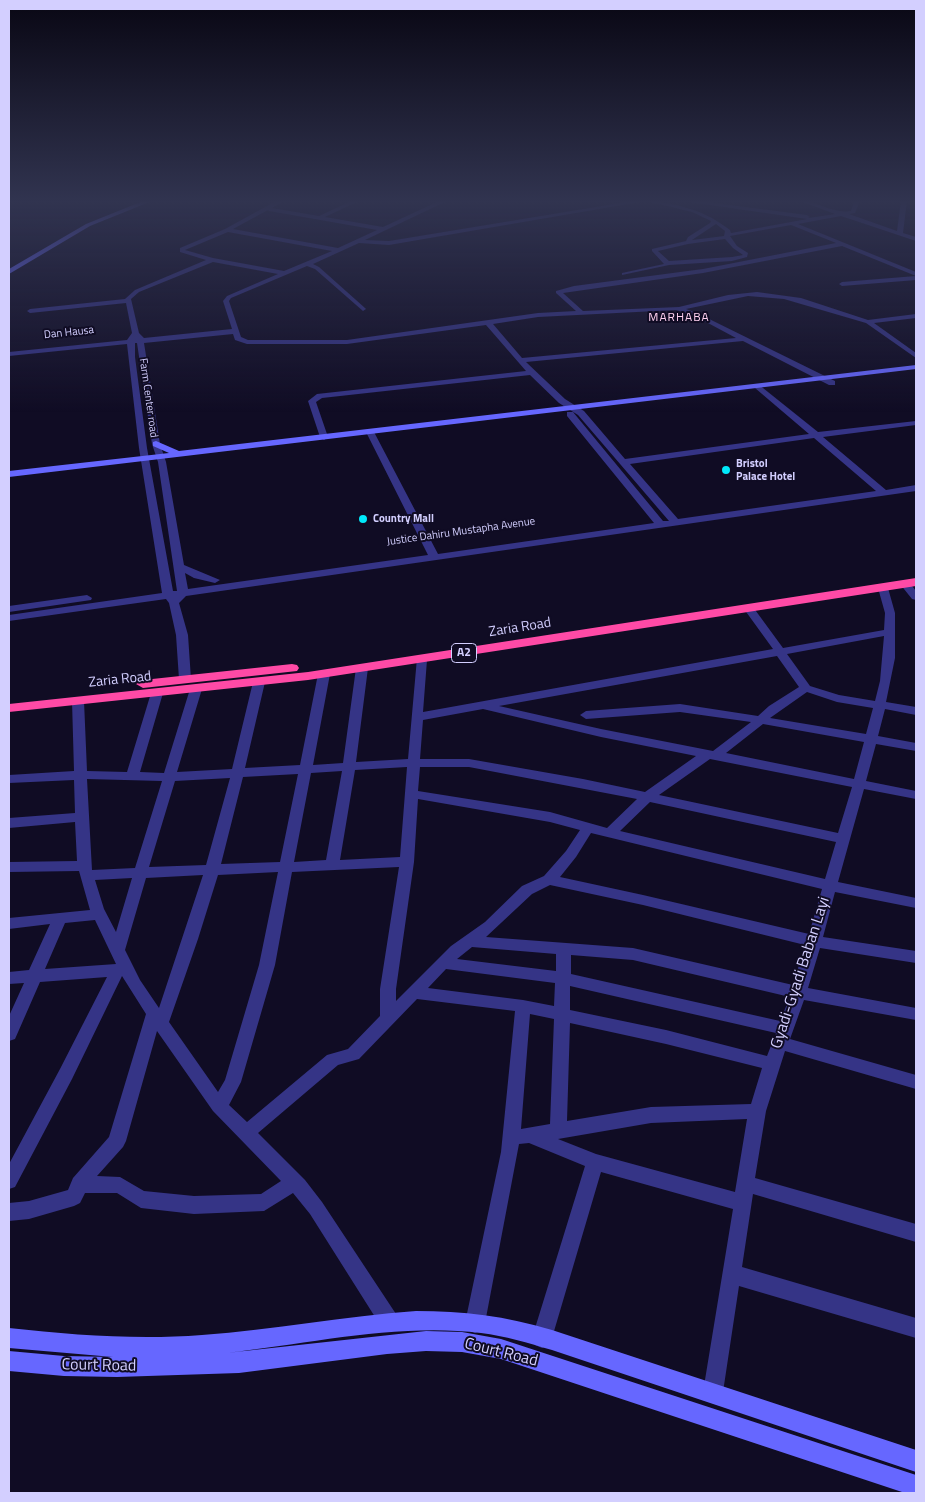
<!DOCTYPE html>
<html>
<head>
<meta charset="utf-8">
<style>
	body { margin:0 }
	#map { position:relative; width:925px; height:1502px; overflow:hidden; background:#100c24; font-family:"Titillium Web",sans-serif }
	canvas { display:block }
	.frame { position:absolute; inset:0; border:10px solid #d3cfff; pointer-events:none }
</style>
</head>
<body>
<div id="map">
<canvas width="925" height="1502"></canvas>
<div class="frame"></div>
</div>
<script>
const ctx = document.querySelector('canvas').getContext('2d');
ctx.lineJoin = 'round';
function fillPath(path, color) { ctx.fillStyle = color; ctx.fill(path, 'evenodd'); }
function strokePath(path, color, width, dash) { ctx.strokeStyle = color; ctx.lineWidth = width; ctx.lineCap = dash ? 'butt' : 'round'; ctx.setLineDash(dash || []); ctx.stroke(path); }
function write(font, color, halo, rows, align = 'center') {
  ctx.font = font + ' "Titillium Web",sans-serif'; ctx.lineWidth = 4; ctx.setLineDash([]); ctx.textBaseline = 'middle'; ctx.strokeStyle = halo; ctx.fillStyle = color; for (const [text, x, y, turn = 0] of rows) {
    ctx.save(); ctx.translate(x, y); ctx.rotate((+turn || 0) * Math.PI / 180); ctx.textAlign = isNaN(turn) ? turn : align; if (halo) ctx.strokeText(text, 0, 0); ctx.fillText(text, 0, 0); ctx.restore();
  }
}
fillPath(new Path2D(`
	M 276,201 L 284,201 L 272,208 L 319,216 L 351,201 L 359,201 L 325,217 L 383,227 L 439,201 L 447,201 L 365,240 L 389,241 L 632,201 C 668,201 701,207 730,230 L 731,233 L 807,219 L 682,201 L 700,201 L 807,215 L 810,217 L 808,218 L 835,214 L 800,201 C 818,201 833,214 851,211 L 854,201 L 860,201 L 855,213 L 849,214 L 897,231 L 901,201 L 907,201 L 903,233 L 916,237 L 916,241 L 841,216 L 798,224 L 916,272 L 916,276 L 842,246 L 703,273 L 563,293 L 583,311 L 679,307 L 728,295 L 757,292 L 801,298 L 868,320 L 916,314 L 916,318 L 874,323 L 916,353 L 916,358 L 866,323 L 784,299 L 748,296 L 686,309 L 697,313 L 835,381 L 835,385 L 829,385 L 743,341 L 526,362 L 565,399 L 584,411 L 625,459 L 809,434 L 755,388 L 754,386 L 758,384 L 818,432 L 916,421 L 916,425 L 823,437 L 886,490 L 916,485 L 916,491 L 186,596 L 179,603 L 188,635 L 191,679 L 185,682 L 179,679 L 176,635 L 169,603 L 166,599 L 9,621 L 9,615 L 162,593 L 139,448 L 127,344 L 9,356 L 9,352 L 127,340 L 132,333 L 126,303 L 30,313 L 27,311 L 30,309 L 125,299 L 135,290 L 206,260 L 180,252 L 180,248 L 225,229 ZM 646,201 L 692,212 L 711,221 L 710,223 L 688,237 L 686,241 L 652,249 L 652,251 L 664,264 L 622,273 L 622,275 L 669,265 L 732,261 L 747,257 L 748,253 L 737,246 L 730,236 L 791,225 L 836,243 L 703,269 L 574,286 L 556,291 L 556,293 L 576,311 L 538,313 L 347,340 L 248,340 L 241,337 L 229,301 L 231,298 L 307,266 L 315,269 L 363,311 L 366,309 L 365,308 L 319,267 L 313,264 L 359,243 L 389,245 ZM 268,210 L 269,211 L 377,230 L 338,248 L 233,229 ZM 716,224 L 725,231 L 724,236 L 692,240 ZM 228,232 L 332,251 L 284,271 L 213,258 L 185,250 ZM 725,239 L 733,248 L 743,255 L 732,257 L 669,261 L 658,251 L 688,244 ZM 213,262 L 278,274 L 227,296 L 223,301 L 232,329 L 144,338 L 139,333 L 131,299 L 139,292 ZM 676,310 L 693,315 L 736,338 L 522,358 L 493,324 L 538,317 ZM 486,325 L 526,371 L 317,394 L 308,401 L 320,437 L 324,440 L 328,437 L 316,402 L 322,398 L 530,375 L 559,403 L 578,415 L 669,521 L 663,521 L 573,412 L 567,412 L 567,416 L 654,523 L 438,554 L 374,432 L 370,429 L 366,432 L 428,555 L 188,589 L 185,573 L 194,578 L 215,583 L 220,580 L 184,565 L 166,462 L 160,444 L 144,343 L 233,334 L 235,340 L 247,344 L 347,344 ZM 135,343 L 137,343 L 152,444 L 158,462 L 177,591 L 173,591 L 147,448 L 135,357 ZM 814,438 L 876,491 L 678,519 L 630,464 Z
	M 916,276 L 916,280 L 842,286 L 839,284 L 842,282 Z
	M 905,581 L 909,582 L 916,591 L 916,600 L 912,599 L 900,584 Z
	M 883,585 L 888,588 L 895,613 L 895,658 L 886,702 L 916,707 L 916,715 L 885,709 L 878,736 L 916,743 L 916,751 L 876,744 L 866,781 L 916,791 L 916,799 L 864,789 L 838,882 L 916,898 L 916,908 L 835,892 L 823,937 L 916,951 L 916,963 L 820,948 L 808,988 L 916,1008 L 916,1020 L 804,1000 L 790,1039 L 916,1075 L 916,1089 L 785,1051 L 766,1111 L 755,1178 L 916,1224 L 916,1242 L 753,1194 L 742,1267 L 916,1318 L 916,1338 L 739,1286 L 723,1392 L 720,1399 L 713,1402 L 706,1399 L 703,1392 L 733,1209 L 601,1172 L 552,1338 L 549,1345 L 542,1348 L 535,1345 L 532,1338 L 585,1166 L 529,1143 L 519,1144 L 485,1323 L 482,1330 L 475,1333 L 468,1330 L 465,1323 L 501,1152 L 515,1011 L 417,999 L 359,1059 L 338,1065 L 258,1133 L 305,1180 L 322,1202 L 396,1314 L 399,1321 L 396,1328 L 389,1331 L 382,1328 L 310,1214 L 293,1193 L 264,1211 L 194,1214 L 141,1208 L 117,1193 L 85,1193 L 80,1203 L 74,1206 L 29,1219 L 9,1221 L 9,1203 L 29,1201 L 68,1190 L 73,1178 L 109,1137 L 146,1014 L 122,976 L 72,1079 L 15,1187 L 9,1189 L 9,1164 L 60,1069 L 107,977 L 40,982 L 15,1039 L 9,1041 L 9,1016 L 24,983 L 9,984 L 9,972 L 29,970 L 50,924 L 9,929 L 9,918 L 90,910 L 79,871 L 9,872 L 9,862 L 77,861 L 75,822 L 9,828 L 9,818 L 75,813 L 74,780 L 9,783 L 9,775 L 74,771 L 72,701 L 74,698 L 82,698 L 84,701 L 87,771 L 127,772 L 151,693 L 153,690 L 161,690 L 163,693 L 140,772 L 164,773 L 190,689 L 192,687 L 200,687 L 202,689 L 177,772 L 232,769 L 253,682 L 259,679 L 263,680 L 265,682 L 245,768 L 300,765 L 318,674 L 324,671 L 330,674 L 313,765 L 343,763 L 356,668 L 362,665 L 368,668 L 356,762 L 408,759 L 417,658 L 421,657 L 427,660 L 423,712 L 773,649 L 744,609 L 749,606 L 753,607 L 783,648 L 884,630 L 885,613 L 878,588 ZM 884,636 L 880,681 L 875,701 L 839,695 L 810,686 L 787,654 ZM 777,656 L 799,687 L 769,706 L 758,716 L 680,704 L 586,711 L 580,715 L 586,719 L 680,712 L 751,722 L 713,751 L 601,729 L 499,706 ZM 807,692 L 837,702 L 873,708 L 866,734 L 770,718 ZM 483,709 L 601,737 L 696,756 L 645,792 L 583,779 L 469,759 L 420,759 L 423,720 ZM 763,724 L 864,742 L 854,779 L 726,753 ZM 710,759 L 852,787 L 838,833 L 659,795 ZM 407,767 L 400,857 L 340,860 L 355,770 ZM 420,767 L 469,767 L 637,799 L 607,828 L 550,812 L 418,791 ZM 342,771 L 326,860 L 294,862 L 311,773 ZM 298,774 L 280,862 L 221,864 L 243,777 ZM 230,778 L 206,865 L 149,867 L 175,781 ZM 87,779 L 162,781 L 135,868 L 92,870 ZM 418,799 L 550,822 L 580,830 L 566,851 L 544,876 L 522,886 L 485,922 L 451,946 L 396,1001 L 396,989 L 414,862 ZM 650,802 L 836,842 L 825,879 L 620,831 ZM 591,833 L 822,889 L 809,934 L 643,895 L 560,877 L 576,857 ZM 399,867 L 380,989 L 380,1016 L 348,1049 L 327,1055 L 247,1122 L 229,1105 L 241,1082 L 275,965 L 292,872 ZM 278,872 L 259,965 L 225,1080 L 218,1092 L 169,1022 L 198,939 L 218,875 ZM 203,875 L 159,1008 L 140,980 L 125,950 L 146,878 ZM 132,878 L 116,932 L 104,909 L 95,880 ZM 550,885 L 643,905 L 805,945 L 793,985 L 633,948 L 486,937 L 532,894 ZM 95,920 L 116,964 L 45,969 L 65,923 ZM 472,947 L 556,954 L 556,971 L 457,959 ZM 571,955 L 633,960 L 790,997 L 780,1021 L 571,974 ZM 446,969 L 555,983 L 554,1006 L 523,1000 L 428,988 ZM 570,986 L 776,1033 L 767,1056 L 666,1030 L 570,1010 ZM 530,1014 L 554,1019 L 550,1124 L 521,1129 ZM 570,1023 L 666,1044 L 762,1068 L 751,1104 L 651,1107 L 567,1121 ZM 157,1031 L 213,1111 L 281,1181 L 261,1194 L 194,1196 L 144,1191 L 120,1177 L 97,1176 L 123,1147 L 126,1141 ZM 747,1119 L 735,1192 L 596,1154 L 558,1139 L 651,1123 Z
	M 87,595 L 92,598 L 91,600 L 9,612 L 9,606 Z`), '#353486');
fillPath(new Path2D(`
	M 143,201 L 152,201 L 90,226 L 9,274 L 9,269 L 86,224 Z
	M 916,365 L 916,369 L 9,477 L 9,471 L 169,453 L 153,446 L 153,442 L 156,441 L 179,451 Z
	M 416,1311 C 463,1311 506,1316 552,1330 L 916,1450 L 916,1472 L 552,1350 C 528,1343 505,1336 481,1333 C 396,1323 310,1344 226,1353 L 426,1331 L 462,1332 L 501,1339 L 916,1475 L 916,1493 L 905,1493 L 501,1359 L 462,1352 L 426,1351 L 387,1354 L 239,1373 L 117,1377 L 64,1376 L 9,1371 L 9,1351 L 64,1356 L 113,1357 L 9,1348 L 9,1328 C 73,1335 137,1340 202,1335 C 274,1330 344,1316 416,1311 Z`), '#6667ff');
fillPath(new Path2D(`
	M 916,578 L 916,586 L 308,680 L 9,712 L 9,704 L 308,672 Z
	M 292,664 L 297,665 L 299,668 L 297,671 L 143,688 L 136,684 L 143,680 Z`), '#ff4aa6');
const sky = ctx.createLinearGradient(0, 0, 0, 412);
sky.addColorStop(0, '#090714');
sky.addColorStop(0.49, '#313450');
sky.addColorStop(1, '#31345000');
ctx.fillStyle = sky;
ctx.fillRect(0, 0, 925, 412);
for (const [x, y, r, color] of [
	[726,470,5,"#00e9fa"],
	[363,519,5,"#00e9fa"]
]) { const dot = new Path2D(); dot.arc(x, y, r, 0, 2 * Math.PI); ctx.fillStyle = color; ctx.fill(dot); strokePath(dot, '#100c24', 2); }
write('11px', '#d3cfff', '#100c24', [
	["Dan Hausa",69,333,-6],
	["Farm Center road",148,398,82],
	["Justice Dahiru Mustapha Avenue",461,532,-8]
]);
write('bold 11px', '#d3cfff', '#100c24', [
	["Bristol",736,464],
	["Palace Hotel",736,477],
	["Country Mall",373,519]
], 'left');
ctx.letterSpacing = '1px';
write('12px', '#ffd1f0', '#100c24', [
	["MARHABA",679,318]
]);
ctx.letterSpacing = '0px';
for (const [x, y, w] of [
	[464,653,25]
]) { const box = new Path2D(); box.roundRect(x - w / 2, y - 9.5, w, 19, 4); ctx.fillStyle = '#100c24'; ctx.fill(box); strokePath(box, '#d3cfff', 1); }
write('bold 12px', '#d3cfff', null, [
	["A2",464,653]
]);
write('14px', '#d3cfff', '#100c24', [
	["Zaria Road",520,628,-9],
	["Zaria Road",120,680,-6]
]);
write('16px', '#d3cfff', '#100c24', [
	["Gyadi-Gyadi Baban Layi",801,973,-72],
	["Court Road",501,1353,14],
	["Court Road",99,1366,1]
]);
</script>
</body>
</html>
